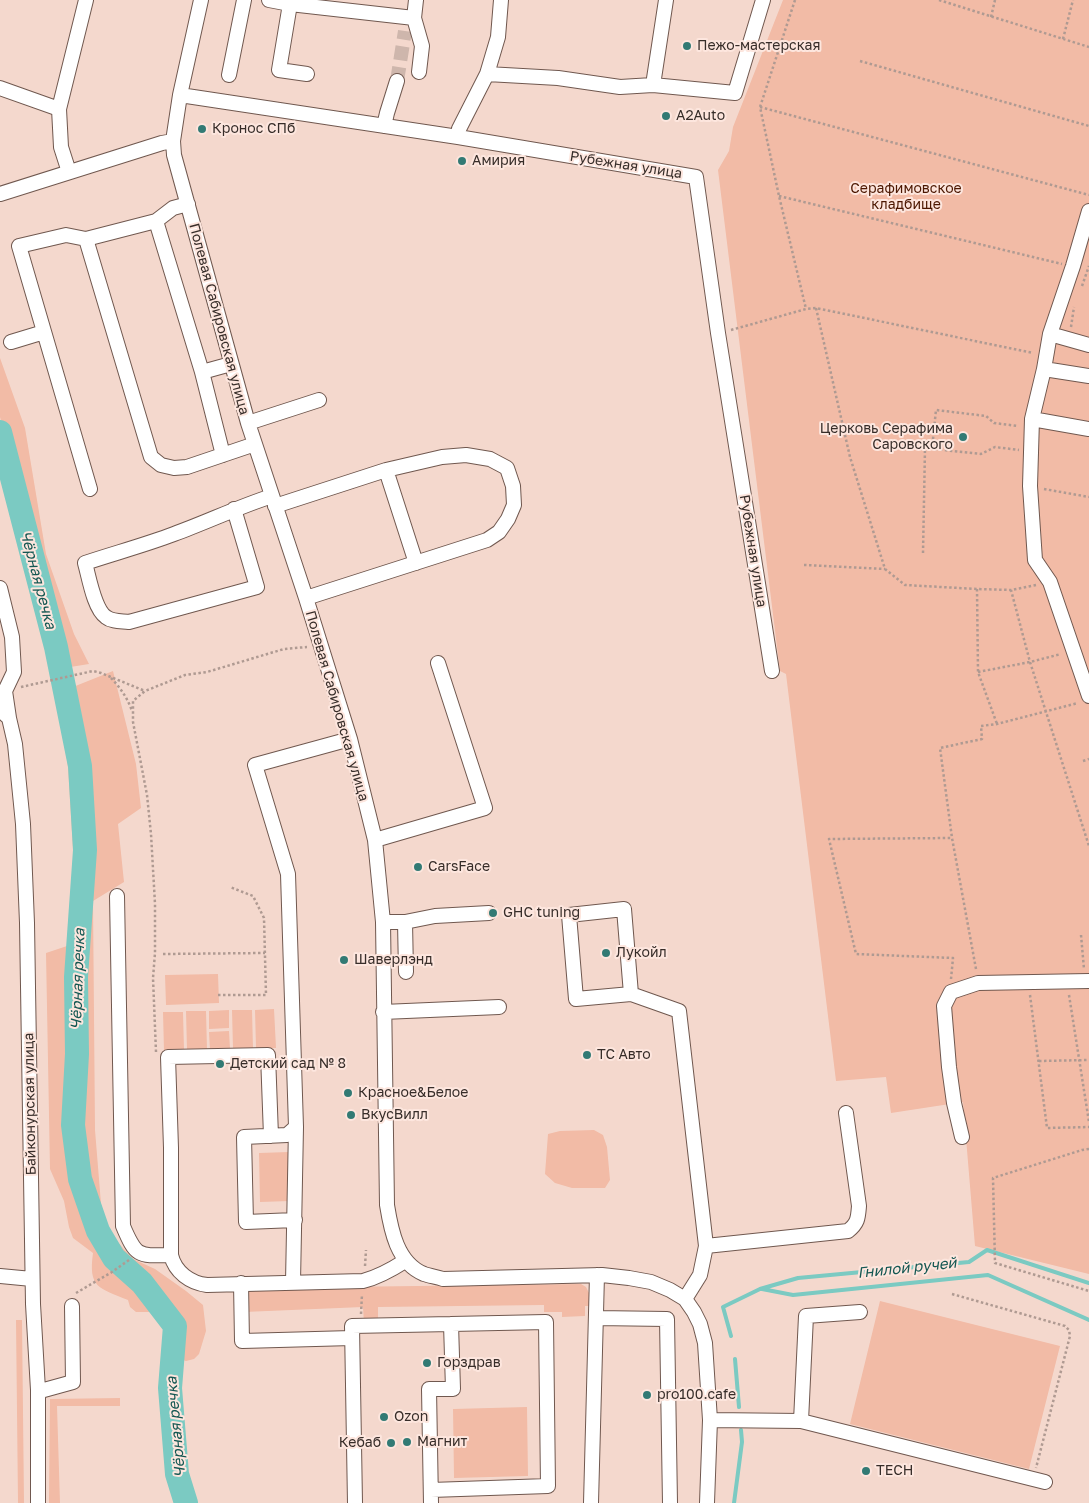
<!DOCTYPE html>
<html>
<head>
<meta charset="utf-8">
<style>
	body { margin:0 }
	canvas { display:block; background:#f4d8cd }
</style>
</head>
<body>
<canvas width="1089" height="1503"></canvas>
<script>
const ctx = document.querySelector('canvas').getContext('2d');
ctx.lineJoin = 'round';
function fillPath(path, color) { ctx.fillStyle = color; ctx.fill(path, 'evenodd'); }
function strokePath(path, color, width, dash) { ctx.strokeStyle = color; ctx.lineWidth = width; ctx.lineCap = dash ? 'butt' : 'round'; ctx.setLineDash(dash || []); ctx.stroke(path); }
function write(font, color, halo, rows, align = 'center') {
  ctx.font = font + ' "Golos Text",sans-serif'; ctx.lineWidth = 4; ctx.setLineDash([]); ctx.textBaseline = 'middle'; ctx.strokeStyle = halo; ctx.fillStyle = color; for (const [text, x, y, turn = 0] of rows) {
    ctx.save(); ctx.translate(x, y); ctx.rotate((+turn || 0) * Math.PI / 180); ctx.textAlign = isNaN(turn) ? turn : align; if (halo) ctx.strokeText(text, 0, 0); ctx.fillText(text, 0, 0); ctx.restore();
  }
}
fillPath(new Path2D(`
	M 783,0 L 1089,0 L 1089,1274 L 975,1246 L 963,1102 L 891,1113 L 886,1077 L 836,1081 L 786,674 L 780,671 L 718,170 L 729,151 L 733,127 Z
	M 0,358 L 25,428 L 46,554 L 74,634 L 89,664 L 64,668 L 0,417 Z
	M 113,671 L 136,764 L 141,808 L 118,824 L 124,882 L 93,901 L 95,1130 L 102,1216 L 113,1237 L 133,1259 L 155,1269 L 186,1291 L 203,1305 L 206,1331 L 199,1354 L 194,1359 L 186,1361 L 172,1356 L 168,1348 L 170,1326 L 153,1312 L 136,1312 L 130,1307 L 128,1300 C 99,1288 88,1288 93,1253 L 73,1238 L 69,1227 L 64,1201 L 50,1169 L 46,953 L 73,944 L 73,849 L 68,767 L 58,693 Z
	M 218,974 L 219,1003 L 166,1005 L 165,975 Z
	M 274,1009 L 276,1048 L 256,1048 L 255,1010 Z
	M 229,1010 L 229,1028 L 209,1029 L 209,1011 Z
	M 232,1010 L 252,1010 L 253,1049 L 233,1049 Z
	M 186,1011 L 206,1011 L 207,1050 L 187,1050 Z
	M 163,1012 L 183,1012 L 184,1050 L 164,1051 Z
	M 229,1031 L 230,1049 L 210,1050 L 209,1032 Z
	M 594,1130 L 603,1135 L 607,1147 L 610,1180 L 605,1188 L 572,1188 L 555,1183 L 545,1174 L 548,1134 L 560,1131 Z
	M 289,1152 L 290,1201 L 260,1202 L 259,1153 Z
	M 581,1284 L 586,1287 L 589,1293 L 589,1306 L 585,1306 L 585,1316 L 562,1317 L 562,1312 L 544,1312 L 544,1305 L 378,1307 L 378,1323 L 364,1324 L 363,1307 L 244,1312 L 243,1295 L 254,1288 Z
	M 880,1301 L 1060,1346 L 1029,1469 L 850,1424 Z
	M 16,1320 L 22,1320 L 24,1503 L 18,1503 Z
	M 120,1398 L 120,1406 L 57,1406 L 60,1503 L 49,1503 L 50,1399 Z
	M 527,1407 L 528,1476 L 454,1478 L 453,1409 Z`), '#f2bba6');
strokePath(new Path2D(`
	M 762,1289 L 793,1295 L 988,1275 L 1089,1320
	M 731,1336 L 723,1307 L 760,1289 L 798,1278 L 969,1262 L 987,1250 L 1089,1283
	M 735,1359 L 739,1407
	M 734,1503 L 742,1442 L 741,1430`), '#7bcac2', 4);
strokePath(new Path2D(`
	M 0,432 L 56,647 L 80,766 L 85,850 L 76,977 L 77,1054 L 73,1125 L 80,1179 L 98,1231 L 114,1258 L 142,1283 L 175,1326 L 170,1388 L 177,1474 L 186,1503`), '#7bcac2', 24);
strokePath(new Path2D(`
	M 397,81 L 405,31`), '#ceb6ac', 14, [14, 7]);
const minor = new Path2D(`
	M 201,0 L 180,95 L 173,141 L 174,155 L 248,423 L 306,598 L 350,739 L 375,840 L 383,922 L 387,1205 C 391,1230 397,1263 424,1274 C 430,1276 437,1277 443,1279 L 602,1275 L 629,1278 L 651,1282 L 670,1290 L 685,1299 L 694,1312 L 700,1324 L 705,1343 L 710,1420 L 707,1503
	M 269,0 L 290,4 L 414,18 L 416,0
	M 290,4 L 279,70 L 307,74
	M 414,18 L 422,46 L 419,72
	M 487,74 L 558,78 L 620,87 L 653,85 L 735,93 L 763,0
	M 229,75 L 244,0
	M 653,85 L 666,0
	M 0,88 L 59,109
	M 180,95 L 458,137 L 696,177 L 718,333 L 772,671
	M 384,126 L 387,113 L 397,81
	M 458,137 L 459,129 L 487,74 L 498,37 L 501,0
	M 69,172 L 61,147 L 59,109 L 86,0
	M 0,194 L 162,143 L 173,141
	M 1089,211 L 1073,266 L 1050,334 L 1044,369 L 1032,419 L 1030,486 L 1035,560 L 1050,582 L 1089,696
	M 156,221 L 202,372 L 231,364
	M 86,239 L 151,457 L 161,465 L 174,468 L 187,467 L 255,444
	M 1050,334 L 1089,345
	M 11,342 L 44,332
	M 1044,369 L 1089,376
	M 202,372 L 223,455
	M 1032,419 L 1089,429
	M 248,423 L 319,400
	M 386,470 L 416,563
	M 90,489 L 19,246 L 66,235 L 86,239 L 156,221 L 173,208 L 188,204
	M 275,506 L 386,470 L 442,457 L 466,455 L 490,459 L 507,468 L 513,486 L 514,505 L 508,519 L 499,532 L 487,540 L 306,598
	M 234,509 L 257,587 L 129,622 C 122,621 112,622 106,617 C 94,609 89,577 85,563 C 115,553 145,545 174,534 C 207,522 238,507 272,496
	M 0,588 L 12,637 L 14,672 L 5,691 L 9,718
	M 0,710 L 9,718 L 15,744 L 23,824 L 27,923 L 33,1304 L 38,1390 L 38,1503
	M 375,840 L 485,808 L 438,663
	M 117,896 L 123,1226 C 136,1257 138,1256 171,1255
	M 383,922 L 405,922 L 435,916 L 489,913
	M 405,922 L 406,972
	M 631,994 L 576,999 L 569,915 L 624,909 L 631,994 L 679,1011 L 706,1246 L 700,1275 L 685,1299
	M 383,1012 L 499,1007
	M 271,1136 L 268,1055 L 168,1057 L 171,1148 L 171,1255 C 175,1272 190,1283 207,1285 L 363,1281 C 379,1277 391,1270 405,1261
	M 962,1137 L 954,1103 L 949,1067 L 944,1006 L 951,992 L 978,983 L 1089,981
	M 295,1220 L 246,1222 L 244,1137 L 287,1135 L 296,1127
	M 706,1246 L 848,1231 C 858,1223 858,1218 859,1206 L 846,1113
	M 0,1276 L 32,1279
	M 293,1282 L 296,1127 L 288,874 L 255,765 L 350,739
	M 241,1283 L 242,1341 L 352,1338
	M 596,1318 L 667,1319 L 670,1503
	M 38,1390 L 44,1390 L 73,1382 L 72,1306
	M 710,1420 L 801,1421 L 1045,1482
	M 801,1421 L 806,1316 L 860,1312
	M 431,1490 L 548,1486 L 546,1322 L 451,1324
	M 355,1503 L 352,1326 L 451,1324 L 453,1389 L 429,1389 L 431,1503
	M 591,1503 L 597,1275`);
strokePath(minor, '#70584f', 16);
strokePath(new Path2D(`
	M 795,0 L 760,107 L 779,196 L 806,309
	M 939,0 L 1089,47
	M 991,17 L 995,0
	M 1063,39 L 1073,0
	M 860,61 L 1089,126
	M 760,107 L 1089,195
	M 779,196 L 1062,264
	M 1082,286 L 1089,266
	M 816,308 L 850,457 L 885,569 L 905,585 L 977,589 L 1011,590
	M 1071,327 L 1074,307
	M 731,330 L 806,309 L 816,308 L 1033,353
	M 932,449 L 936,410 L 986,416 L 994,423 L 1018,426
	M 1044,489 L 1089,497
	M 923,553 L 925,448 L 981,454 L 995,447 L 1019,450
	M 804,565 L 885,569
	M 1036,585 L 1011,590 L 1030,662 L 1089,846
	M 977,589 L 978,672 L 997,724
	M 978,672 L 1030,662 L 1061,654
	M 111,678 C 120,687 128,699 132,711
	M 21,687 L 93,671 L 101,673 L 145,691
	M 1083,761 L 1089,759
	M 1081,935 L 1084,969
	M 163,954 L 265,953
	M 976,969 L 952,838 L 940,748 L 982,739 L 981,726 L 997,724 L 1078,703
	M 951,979 L 953,958 L 856,954 L 829,839 L 952,838
	M 218,995 L 266,995 L 264,918 L 253,896 L 230,887
	M 1030,995 L 1047,1128 L 1089,1127
	M 1069,995 L 1089,1122
	M 156,1052 L 153,978 L 155,953 L 155,904 L 151,834 L 147,795 L 133,722 L 133,701 L 145,691 L 185,675 L 207,672 L 284,649 L 307,647
	M 1039,1061 L 1089,1060
	M 1089,1149 L 1082,1150 L 993,1178 L 995,1263 L 1089,1291
	M 365,1266 L 366,1250
	M 76,1293 L 112,1272 L 129,1260
	M 952,1294 L 1065,1326 L 1069,1330 L 1070,1336 L 1036,1468
	M 361,1314 L 362,1294`), '#af9a92', 2.5, [2.5, 2.5]);
strokePath(minor, '#fff', 14);
for (const [x, y, r, color] of [
	[687,46,5,"#327a74"],
	[666,116,5,"#327a74"],
	[202,129,5,"#327a74"],
	[462,161,5,"#327a74"],
	[963,437,5,"#327a74"],
	[418,867,5,"#327a74"],
	[493,913,5,"#327a74"],
	[606,953,5,"#327a74"],
	[344,960,5,"#327a74"],
	[587,1055,5,"#327a74"],
	[220,1064,5,"#327a74"],
	[348,1093,5,"#327a74"],
	[351,1115,5,"#327a74"],
	[427,1363,5,"#327a74"],
	[647,1395,5,"#327a74"],
	[384,1417,5,"#327a74"],
	[407,1442,5,"#327a74"],
	[391,1443,5,"#327a74"],
	[866,1471,5,"#327a74"]
]) { const dot = new Path2D(); dot.arc(x, y, r, 0, 2 * Math.PI); ctx.fillStyle = color; ctx.fill(dot); strokePath(dot, '#fde6de', 2); }
write('14px', '#372d29', '#fde6de', [
	["Пежо-мастерская",697,46],
	["A2Auto",676,116],
	["Кронос СПб",212,129],
	["Амирия",472,161],
	["Церковь Серафима",953,429,"right"],
	["Саровского",953,445,"right"],
	["CarsFace",428,867],
	["GHC tuning",503,913],
	["Лукойл",616,953],
	["Шаверлэнд",354,960],
	["ТС Авто",597,1055],
	["Детский сад № 8",230,1064],
	["Красное&Белое",358,1093],
	["ВкусВилл",361,1115],
	["Горздрав",437,1363],
	["pro100.cafe",657,1395],
	["Ozon",394,1417],
	["Магнит",417,1442],
	["Кебаб",381,1443,"right"],
	["TECH",876,1471]
], 'left');
write('14px', '#372d29', '#fde6de', [
	["Рубежная улица",626,165,9],
	["Полевая Сабировская улица",219,319,75],
	["Рубежная улица",753,551,81],
	["Полевая Сабировская улица",337,706,74],
	["Байконурская улица",30,1104,-91]
]);
write('14px', '#4c1701', '#fde6de', [
	["Серафимовское",906,189],
	["кладбище",906,205]
]);
write('italic 15px', '#145752', '#fde6de', [
	["Чёрная речка",38,580,75],
	["Чёрная речка",78,979,-88],
	["Гнилой ручей",907,1268,-6],
	["Чёрная речка",176,1427,-95]
]);
</script>
</body>
</html>
